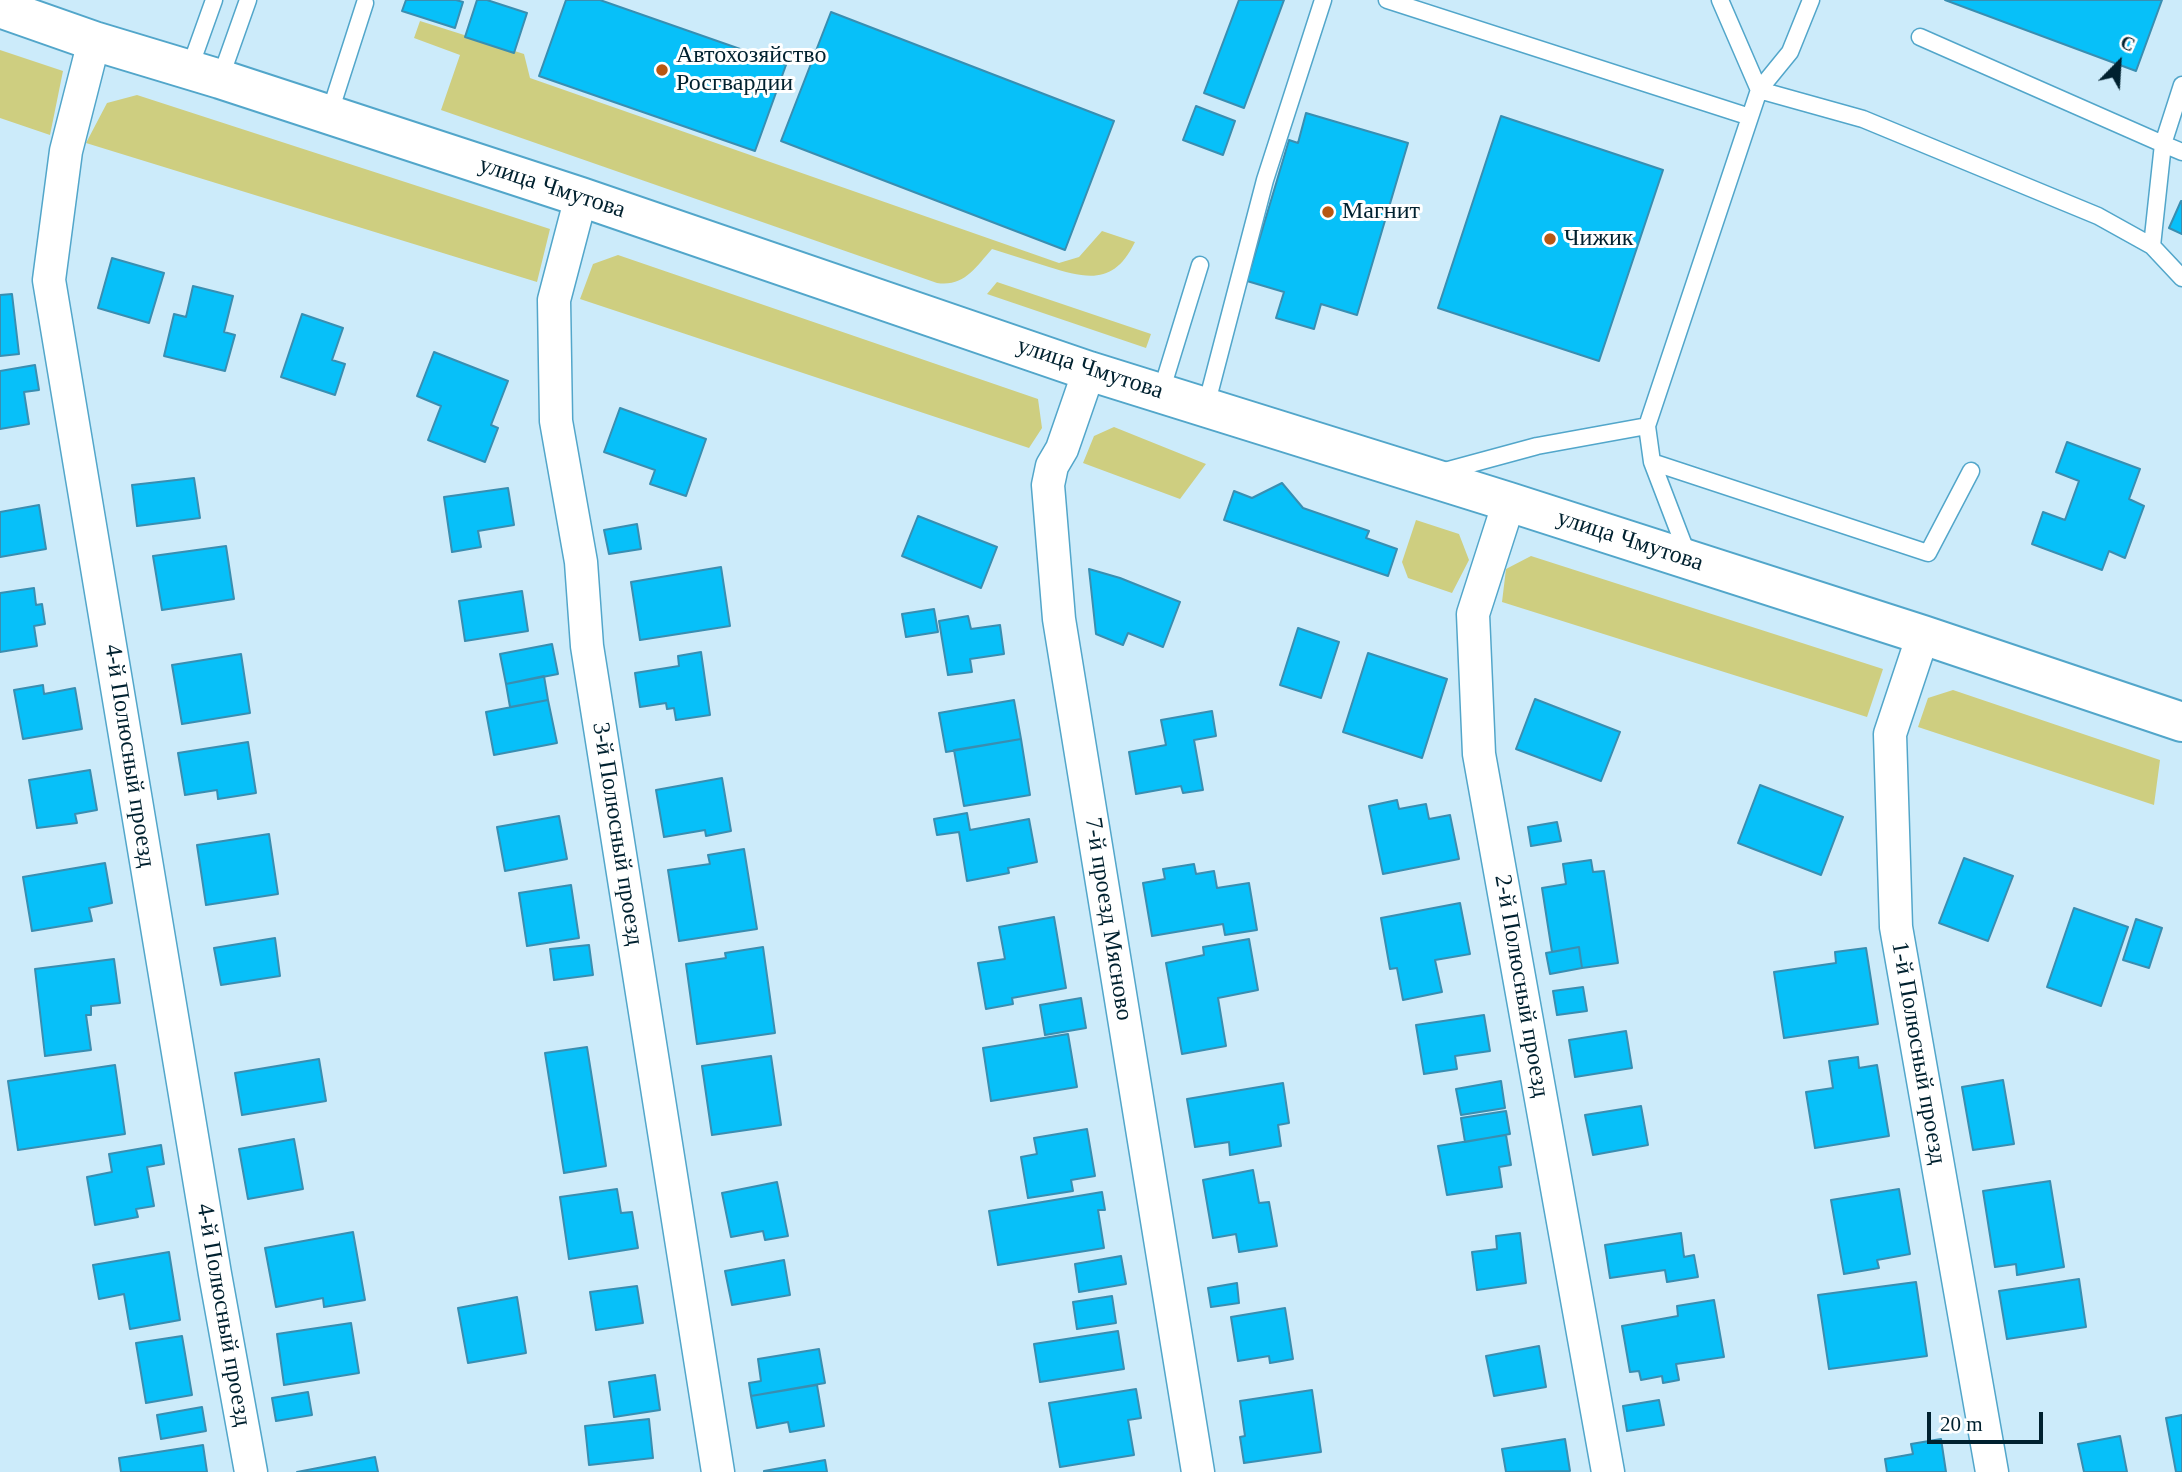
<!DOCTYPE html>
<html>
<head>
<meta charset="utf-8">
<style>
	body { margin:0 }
	#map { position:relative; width:2182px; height:1472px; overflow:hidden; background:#ccebfa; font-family:"Times New Roman",serif }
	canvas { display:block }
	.north { position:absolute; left:2084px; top:28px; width:70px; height:70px; -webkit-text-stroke:5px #fff; paint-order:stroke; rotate:24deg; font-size:19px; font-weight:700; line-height:28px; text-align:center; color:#00212f }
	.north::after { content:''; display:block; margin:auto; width:24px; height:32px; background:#00212f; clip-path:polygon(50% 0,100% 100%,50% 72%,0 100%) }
	.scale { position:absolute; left:1927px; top:1412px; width:116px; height:32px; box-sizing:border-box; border:4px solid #00212f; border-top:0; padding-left:9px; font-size:21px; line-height:24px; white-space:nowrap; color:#00212f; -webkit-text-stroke:5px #fff; paint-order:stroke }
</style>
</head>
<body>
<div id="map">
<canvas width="2182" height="1472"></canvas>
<div class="north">С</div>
<div class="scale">20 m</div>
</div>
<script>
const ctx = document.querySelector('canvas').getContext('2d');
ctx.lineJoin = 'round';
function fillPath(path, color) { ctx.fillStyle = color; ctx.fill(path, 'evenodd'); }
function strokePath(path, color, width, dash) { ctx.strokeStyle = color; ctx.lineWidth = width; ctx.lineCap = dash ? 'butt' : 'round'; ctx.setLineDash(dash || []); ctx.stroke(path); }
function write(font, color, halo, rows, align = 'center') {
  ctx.font = font + ' "Times New Roman",serif'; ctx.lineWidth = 6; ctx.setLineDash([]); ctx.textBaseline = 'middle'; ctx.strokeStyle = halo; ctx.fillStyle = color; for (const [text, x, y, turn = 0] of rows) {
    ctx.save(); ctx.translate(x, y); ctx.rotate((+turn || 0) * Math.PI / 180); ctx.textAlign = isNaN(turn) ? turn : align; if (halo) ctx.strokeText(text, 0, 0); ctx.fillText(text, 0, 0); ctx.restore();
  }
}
fillPath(new Path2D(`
	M 420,21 L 524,54 L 530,78 L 1059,263 L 1079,257 L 1102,231 L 1135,242 C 1114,285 1088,279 1049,267 C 1030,261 1011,255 992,249 C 975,268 964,287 937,283 L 441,110 L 460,55 L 414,38 Z
	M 0,50 L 63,71 L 50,135 L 0,118 Z
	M 137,95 L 550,229 L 537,282 L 86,143 L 107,103 Z
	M 618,255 L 1038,399 L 1042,428 L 1029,448 L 580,299 L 593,264 Z
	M 997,282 L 1151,334 L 1146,348 L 987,294 Z
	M 1114,427 L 1206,464 L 1180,499 L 1083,463 L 1094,436 Z
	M 1416,520 L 1459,534 L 1469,560 L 1452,593 L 1408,578 L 1402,562 Z
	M 1531,556 L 1883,669 L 1867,717 L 1502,602 L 1506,569 Z
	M 1953,690 L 2160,760 L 2154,805 L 1918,727 L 1928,698 Z`), '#cece80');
const building = new Path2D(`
	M 406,0 L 456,0 L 463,2 L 455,28 L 402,11 Z
	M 477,0 L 487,0 L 527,13 L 514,53 L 465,37 Z
	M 566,0 L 600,0 L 786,65 L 755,151 L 539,76 Z
	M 1239,0 L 1284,0 L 1244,108 L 1204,93 Z
	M 1945,0 L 2162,0 L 2136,71 Z
	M 831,12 L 1114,121 L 1065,250 L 781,141 Z
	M 1196,106 L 1235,121 L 1223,155 L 1183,140 Z
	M 1306,113 L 1408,143 L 1357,315 L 1321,304 L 1314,329 L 1276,318 L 1284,292 L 1247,281 L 1289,140 L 1298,143 Z
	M 1501,116 L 1663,170 L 1599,361 L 1438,308 Z
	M 2181,201 L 2182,201 L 2182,234 L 2169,228 Z
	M 112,258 L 164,273 L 149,323 L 98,308 Z
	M 193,286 L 233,296 L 224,332 L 235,335 L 225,371 L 164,356 L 174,314 L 186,317 Z
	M 12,294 L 19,354 L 0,356 L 0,295 Z
	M 302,314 L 343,328 L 332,360 L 345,364 L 335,395 L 281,377 Z
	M 434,352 L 508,381 L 491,425 L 498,428 L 485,462 L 428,440 L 441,406 L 417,396 Z
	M 35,365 L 39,390 L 24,392 L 29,424 L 0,429 L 0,371 Z
	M 620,408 L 706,439 L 686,496 L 650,484 L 655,470 L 604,452 Z
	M 2067,442 L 2140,469 L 2129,499 L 2144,506 L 2125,558 L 2109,551 L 2102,570 L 2032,544 L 2043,512 L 2065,520 L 2079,481 L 2056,472 Z
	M 194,478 L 200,518 L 137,526 L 132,485 Z
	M 1282,483 L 1303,508 L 1369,531 L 1366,538 L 1397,549 L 1388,576 L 1224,520 L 1234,491 L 1252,498 Z
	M 508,488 L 514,525 L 478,531 L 481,547 L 452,552 L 444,497 Z
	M 39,505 L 46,549 L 0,557 L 0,512 Z
	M 918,516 L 997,547 L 981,588 L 902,556 Z
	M 637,524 L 641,549 L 609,554 L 604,530 Z
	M 226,546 L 234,599 L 162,610 L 153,556 Z
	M 721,567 L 730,626 L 640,640 L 631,582 Z
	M 1089,569 L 1120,578 L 1180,602 L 1163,647 L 1128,633 L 1123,645 L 1096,634 Z
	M 34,588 L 36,605 L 42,604 L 45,624 L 34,626 L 37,646 L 0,652 L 0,593 Z
	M 522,591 L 528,631 L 465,641 L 459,601 Z
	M 934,609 L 938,632 L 906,637 L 902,614 Z
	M 968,616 L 971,629 L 1000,625 L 1004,654 L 970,659 L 972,672 L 948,675 L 939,621 Z
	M 1298,628 L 1339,642 L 1321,698 L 1280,685 Z
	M 552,644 L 558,674 L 506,684 L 500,654 Z
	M 701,652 L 710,715 L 676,720 L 674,708 L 667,709 L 666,703 L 640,707 L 635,673 L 679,666 L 678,656 Z
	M 1368,653 L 1447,679 L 1422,758 L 1343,732 Z
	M 241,654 L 250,713 L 182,724 L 172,665 Z
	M 544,676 L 548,700 L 510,707 L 506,684 Z
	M 43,685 L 44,694 L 75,688 L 82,729 L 23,739 L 14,690 Z
	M 1535,699 L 1620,732 L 1601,781 L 1516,749 Z
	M 548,700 L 557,743 L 494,755 L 486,712 Z
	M 1014,700 L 1021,739 L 946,752 L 939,713 Z
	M 1212,711 L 1216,736 L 1194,740 L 1203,790 L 1183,793 L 1181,786 L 1136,794 L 1129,752 L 1166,745 L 1161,720 Z
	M 1021,739 L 1030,795 L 964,806 L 954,750 Z
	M 248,742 L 256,793 L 218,799 L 217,790 L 185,795 L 178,753 Z
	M 90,770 L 97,810 L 75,814 L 77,823 L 37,828 L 29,780 Z
	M 722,778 L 731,831 L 706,836 L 705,830 L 664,837 L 656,790 Z
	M 1760,785 L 1843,817 L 1821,875 L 1738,843 Z
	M 1397,800 L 1399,809 L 1426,804 L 1429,819 L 1450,815 L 1459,859 L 1383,874 L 1369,806 Z
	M 967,813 L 970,830 L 1029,819 L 1037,862 L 1008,868 L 1009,873 L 967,881 L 959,832 L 937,835 L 934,819 Z
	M 559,816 L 567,859 L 505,871 L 497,827 Z
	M 1557,822 L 1561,841 L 1531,846 L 1528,827 Z
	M 269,834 L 278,894 L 206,905 L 197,845 Z
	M 744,849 L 757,929 L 679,941 L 668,870 L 710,864 L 708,855 Z
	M 1964,858 L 2013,876 L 1988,941 L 1939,923 Z
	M 1591,860 L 1593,872 L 1604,871 L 1618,963 L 1582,968 L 1579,947 L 1552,952 L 1542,888 L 1566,884 L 1563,864 Z
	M 105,863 L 112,903 L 89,908 L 92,921 L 32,931 L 23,877 Z
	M 1194,864 L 1196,874 L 1214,871 L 1217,888 L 1249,883 L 1257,930 L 1225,935 L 1223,924 L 1152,936 L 1143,883 L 1165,879 L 1163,869 Z
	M 571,885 L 579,938 L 527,946 L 519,893 Z
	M 1460,903 L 1470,954 L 1435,960 L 1442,992 L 1403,1000 L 1397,968 L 1390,969 L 1381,918 Z
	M 2074,908 L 2128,927 L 2101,1006 L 2047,987 Z
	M 1054,917 L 1066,988 L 1012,998 L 1013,1004 L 986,1009 L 978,963 L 1005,959 L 999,927 Z
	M 2136,919 L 2162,928 L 2149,968 L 2123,960 Z
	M 275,938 L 280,976 L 221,985 L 214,948 Z
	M 1249,939 L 1258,990 L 1218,998 L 1226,1046 L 1182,1054 L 1166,963 L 1204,955 L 1203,947 Z
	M 589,945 L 593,975 L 554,980 L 550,949 Z
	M 763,947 L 775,1033 L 697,1044 L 686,964 L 726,958 L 725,953 Z
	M 1579,947 L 1582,968 L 1550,974 L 1546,953 Z
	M 1866,948 L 1878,1024 L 1784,1038 L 1774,972 L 1836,963 L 1835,952 Z
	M 114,959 L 120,1003 L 91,1006 L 91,1015 L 86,1015 L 91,1050 L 45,1056 L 35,969 Z
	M 1583,987 L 1587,1011 L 1557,1015 L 1553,991 Z
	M 1081,998 L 1086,1028 L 1045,1035 L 1040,1005 Z
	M 1484,1015 L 1490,1051 L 1455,1056 L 1457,1069 L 1424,1074 L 1416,1025 Z
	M 1626,1031 L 1632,1068 L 1575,1077 L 1569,1040 Z
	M 1068,1034 L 1077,1087 L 991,1101 L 983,1048 Z
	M 587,1047 L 606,1166 L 564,1173 L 545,1053 Z
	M 771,1056 L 781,1125 L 712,1135 L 702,1066 Z
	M 1858,1057 L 1859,1068 L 1877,1065 L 1889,1136 L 1815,1148 L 1806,1092 L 1833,1088 L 1829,1061 Z
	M 319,1059 L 326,1101 L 242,1115 L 235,1073 Z
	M 115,1065 L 125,1134 L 18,1150 L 8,1081 Z
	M 2003,1080 L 2014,1144 L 1973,1150 L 1962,1087 Z
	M 1501,1081 L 1505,1108 L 1461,1115 L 1456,1089 Z
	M 1283,1083 L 1289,1123 L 1278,1125 L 1281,1146 L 1230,1155 L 1229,1142 L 1195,1147 L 1187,1099 Z
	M 1641,1106 L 1648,1145 L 1593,1155 L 1585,1115 Z
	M 1506,1111 L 1510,1134 L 1465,1142 L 1461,1118 Z
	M 1087,1129 L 1095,1176 L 1071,1180 L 1073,1191 L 1028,1198 L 1021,1157 L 1037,1154 L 1034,1138 Z
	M 1506,1135 L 1511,1165 L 1499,1167 L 1502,1187 L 1447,1195 L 1438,1146 Z
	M 294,1139 L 303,1189 L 248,1199 L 239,1149 Z
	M 161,1145 L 164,1164 L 147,1167 L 154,1206 L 136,1209 L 138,1217 L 95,1225 L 87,1177 L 112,1172 L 109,1154 Z
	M 1253,1170 L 1259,1203 L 1269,1202 L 1277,1246 L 1239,1252 L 1236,1234 L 1213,1238 L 1203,1180 Z
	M 2050,1181 L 2064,1267 L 2017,1275 L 2016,1264 L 1995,1267 L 1983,1191 Z
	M 777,1182 L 788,1236 L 765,1240 L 763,1231 L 731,1237 L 722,1193 Z
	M 617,1189 L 621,1213 L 632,1212 L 638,1248 L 569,1259 L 560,1197 Z
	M 1899,1189 L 1910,1254 L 1877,1260 L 1879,1268 L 1844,1274 L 1831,1200 Z
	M 1102,1192 L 1105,1210 L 1098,1210 L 1104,1248 L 998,1265 L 989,1211 Z
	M 353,1232 L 365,1300 L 324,1307 L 323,1298 L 276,1307 L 265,1248 Z
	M 1520,1233 L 1526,1283 L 1477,1290 L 1472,1252 L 1497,1249 L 1496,1236 Z
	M 1681,1233 L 1684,1257 L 1694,1255 L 1698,1277 L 1667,1282 L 1665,1270 L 1610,1278 L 1605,1245 Z
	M 169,1252 L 180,1320 L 130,1329 L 124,1294 L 99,1299 L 93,1265 Z
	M 1121,1256 L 1126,1284 L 1079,1292 L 1075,1264 Z
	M 784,1260 L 790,1295 L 732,1305 L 725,1271 Z
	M 2079,1279 L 2086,1327 L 2007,1339 L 1999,1291 Z
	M 1916,1282 L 1927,1356 L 1829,1369 L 1818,1295 Z
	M 1237,1283 L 1239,1303 L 1211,1307 L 1208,1288 Z
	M 637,1286 L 643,1323 L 596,1330 L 590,1292 Z
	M 1112,1296 L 1116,1323 L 1077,1329 L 1073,1302 Z
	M 517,1297 L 526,1353 L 468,1363 L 458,1308 Z
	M 1714,1300 L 1724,1357 L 1676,1364 L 1679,1380 L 1663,1383 L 1662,1376 L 1641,1380 L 1639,1371 L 1630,1372 L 1622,1326 L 1678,1316 L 1677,1306 Z
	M 1285,1308 L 1293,1359 L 1270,1363 L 1269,1356 L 1238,1361 L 1231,1317 Z
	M 351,1323 L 359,1373 L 284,1385 L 277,1334 Z
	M 1118,1331 L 1124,1369 L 1040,1382 L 1034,1344 Z
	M 182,1336 L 192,1395 L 146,1403 L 136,1343 Z
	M 1539,1346 L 1546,1387 L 1494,1396 L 1486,1356 Z
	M 819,1349 L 825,1383 L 751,1396 L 749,1383 L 761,1381 L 758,1359 Z
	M 655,1375 L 660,1410 L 614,1417 L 609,1382 Z
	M 817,1385 L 824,1426 L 790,1432 L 788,1422 L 757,1428 L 751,1396 Z
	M 1136,1389 L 1141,1418 L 1128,1420 L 1134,1455 L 1060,1467 L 1049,1403 Z
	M 1312,1390 L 1321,1452 L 1244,1463 L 1240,1437 L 1245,1436 L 1240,1401 Z
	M 308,1392 L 312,1415 L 276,1421 L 272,1398 Z
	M 1659,1400 L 1664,1425 L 1627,1431 L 1623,1406 Z
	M 202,1407 L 206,1431 L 161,1439 L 157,1415 Z
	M 2182,1415 L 2182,1472 L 2176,1472 L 2166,1418 Z
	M 649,1419 L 653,1458 L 589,1465 L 585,1426 Z
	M 2120,1436 L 2127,1472 L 2084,1472 L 2078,1444 Z
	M 1565,1439 L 1570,1471 L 1506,1472 L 1502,1449 Z
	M 1941,1439 L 1946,1472 L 1887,1472 L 1885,1459 L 1913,1454 L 1911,1444 Z
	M 203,1445 L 207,1472 L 121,1472 L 119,1458 Z
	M 375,1457 L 378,1472 L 297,1472 Z
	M 825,1460 L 827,1472 L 764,1472 L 764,1471 Z`);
fillPath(building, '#07c0f9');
strokePath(building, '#398eb1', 2);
const service = new Path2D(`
	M 1387,0 L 1750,117
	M 1720,0 L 1759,90
	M 1920,37 L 2163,144 L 2152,246
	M 189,70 L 214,0
	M 220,79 L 248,0
	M 2182,85 L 2163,144 L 2182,152
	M 1759,90 L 1863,119 L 2098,216 L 2152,246 L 2182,278
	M 329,115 L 365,3
	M 1161,392 L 1200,265
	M 1206,406 L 1265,180 L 1323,0
	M 1652,462 L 1928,553 L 1971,471
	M 1441,472 L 1537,446 L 1647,426
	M 1688,556 L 1652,462 L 1647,426 L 1759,90 L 1790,52 L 1811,0`);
const minor = new Path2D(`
	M 94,41 L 66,151 L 49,280 L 215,1274 L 251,1472
	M 581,197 L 554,300 L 556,421 L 581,562 L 587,646 L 718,1472
	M 1089,371 L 1062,449 L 1052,466 L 1048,485 L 1059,619 L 1198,1472
	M 1509,502 L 1473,614 L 1479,754 L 1608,1472
	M 1923,635 L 1890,734 L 1896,927 L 1992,1472`);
const secondary = new Path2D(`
	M 0,8 L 94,41 L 220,79 L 581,197 L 1089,371 L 1509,502 L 1923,635 L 2182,722`);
strokePath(service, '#52a6ca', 19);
strokePath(minor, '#52a6ca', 35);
strokePath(secondary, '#52a6ca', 42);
strokePath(service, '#fff', 16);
strokePath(minor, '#fff', 32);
strokePath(secondary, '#fff', 38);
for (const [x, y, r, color] of [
	[662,70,7,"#b75714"],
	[1328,212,7,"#b75714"],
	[1550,239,7,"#b75714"]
]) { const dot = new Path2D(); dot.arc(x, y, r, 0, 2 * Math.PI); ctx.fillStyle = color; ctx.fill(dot); strokePath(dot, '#fff', 2.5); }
write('24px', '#00212f', '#fff', [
	["Автохозяйство",676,56],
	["Росгвардии",676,84],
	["Магнит",1342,212],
	["Чижик",1564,239]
], 'left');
write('24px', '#00212f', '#fff', [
	["улица Чмутова",552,188,18],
	["улица Чмутова",1090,369,18],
	["улица Чмутова",1630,541,18],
	["4-й Полюсный проезд",129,756,81],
	["3-й Полюсный проезд",617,834,81],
	["7-й проезд Мясново",1108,919,81],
	["2-й Полюсный проезд",1521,986,80],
	["1-й Полюсный проезд",1918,1053,80],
	["4-й Полюсный проезд",223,1315,80]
]);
</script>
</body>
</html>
